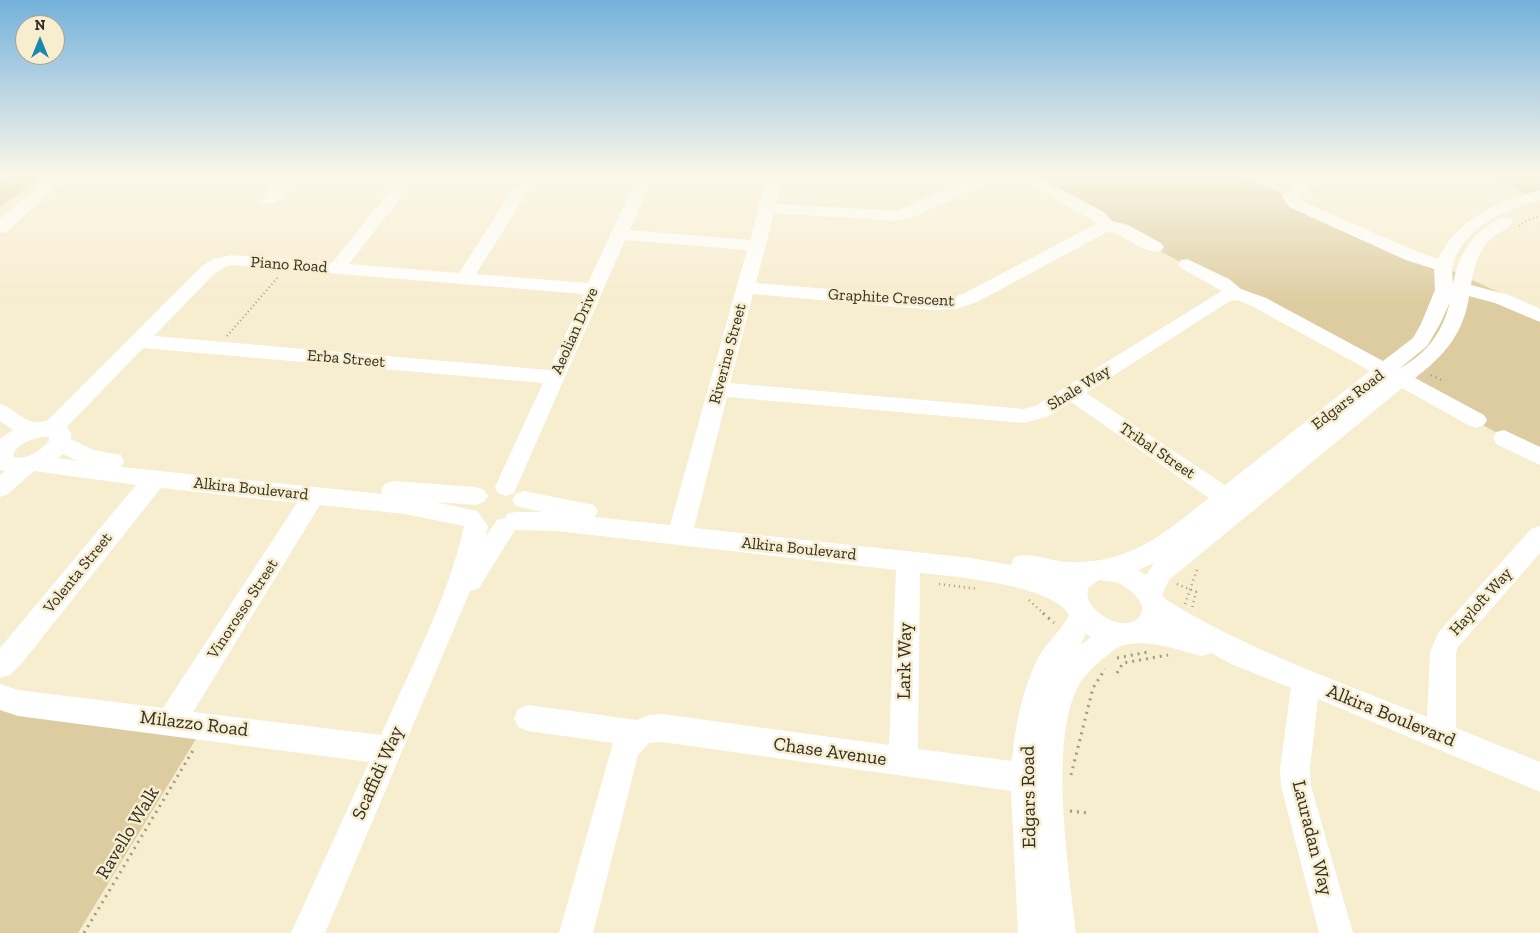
<!DOCTYPE html>
<html>
<head>
<meta charset="utf-8">
<style>
	body { margin:0 }
	#map { position:relative; width:1540px; height:933px; overflow:hidden; background:#f7edcf; font-family:"Zilla Slab",serif }
	canvas { display:block }
	.north { position:absolute; left:15px; top:15px; width:50px; height:50px; box-sizing:border-box; background:#f7edcf; border:1px solid #a8a18a; border-radius:50%; rotate:0deg; font-size:14px; font-weight:700; line-height:20px; text-align:center; color:#322e23 }
	.north::after { content:''; display:block; margin:auto; width:18px; height:22px; background:#1988ae; clip-path:polygon(50% 0,100% 100%,50% 72%,0 100%) }
</style>
</head>
<body>
<div id="map">
<canvas width="1540" height="933"></canvas>
<div class="north">N</div>
</div>
<script>
const ctx = document.querySelector('canvas').getContext('2d');
ctx.lineJoin = 'round';
function fillPath(path, color) { ctx.fillStyle = color; ctx.fill(path, 'evenodd'); }
function strokePath(path, color, width, dash) { ctx.strokeStyle = color; ctx.lineWidth = width; ctx.lineCap = dash ? 'butt' : 'round'; ctx.setLineDash(dash || []); ctx.stroke(path); }
function write(font, color, halo, rows, align = 'center') {
  ctx.font = font + ' "Zilla Slab",serif'; ctx.lineWidth = 5; ctx.setLineDash([]); ctx.textBaseline = 'middle'; ctx.strokeStyle = halo; ctx.fillStyle = color; for (const [text, x, y, turn = 0] of rows) {
    ctx.save(); ctx.translate(x, y); ctx.rotate((+turn || 0) * Math.PI / 180); ctx.textAlign = isNaN(turn) ? turn : align; if (halo) ctx.strokeText(text, 0, 0); ctx.fillText(text, 0, 0); ctx.restore();
  }
}
fillPath(new Path2D(`
	M 2,175 L 44,175 L 0,207 L 0,177 Z
	M 1019,175 L 1242,175 L 1540,311 L 1540,456 Z
	M 1491,175 L 1540,175 L 1540,195 L 1532,197 Z
	M 0,706 L 199,734 L 78,933 L 0,933 Z`), '#dccc9f');
strokePath(new Path2D(`
	M 1236,175 L 1273,193 L 1277,190
	M 0,187 L 18,175
	M 1519,226 L 1528,220 L 1540,216
	M 227,336 L 279,276`), '#a19a84', 2, [1, 3]);
strokePath(new Path2D(`
	M 1431,375 L 1441,380
	M 939,584 L 978,589
	M 1177,584 L 1196,592 L 1192,608
	M 1029,600 L 1044,614
	M 1185,604 L 1198,567`), '#a19a84', 2.5, [1, 4]);
strokePath(new Path2D(`
	M 1043,613 L 1054,623
	M 1117,658 L 1148,652
	M 1117,673 L 1123,663 L 1168,655
	M 1071,775 L 1093,688 L 1105,669
	M 1070,811 L 1088,813
	M 84,933 L 195,747`), '#a19a84', 3, [2, 5]);
fillPath(new Path2D(`
	M 52,175 L 69,175 L 6,232 L 0,233 L 0,219 Z
	M 284,175 L 300,175 L 275,203 L 263,203 L 261,200 L 263,197 Z
	M 403,175 L 418,175 L 349,264 L 459,273 L 522,175 L 538,175 L 476,274 L 588,283 L 638,175 L 654,175 L 630,230 L 750,240 L 765,185 L 773,175 L 789,175 L 781,186 L 776,204 L 897,211 L 978,175 L 999,175 L 997,178 L 918,215 L 897,221 L 774,213 L 756,283 L 934,298 L 954,297 L 963,294 L 1096,224 L 1092,220 L 1017,178 L 1015,175 L 1034,175 L 1104,212 L 1112,221 L 1128,225 L 1161,243 L 1164,247 L 1161,251 C 1143,255 1126,235 1109,231 L 977,302 L 956,309 L 934,310 L 753,294 L 730,383 L 1024,409 L 1035,406 L 1222,291 L 1181,268 L 1178,264 L 1181,260 L 1187,259 L 1229,279 L 1241,289 L 1266,298 L 1383,361 L 1413,338 L 1421,324 L 1435,290 L 1434,269 L 1406,260 L 1289,207 L 1282,196 L 1308,175 L 1326,175 L 1299,197 L 1301,201 L 1418,252 L 1438,259 C 1458,218 1498,201 1540,190 L 1540,200 C 1507,208 1463,228 1453,264 C 1451,270 1453,278 1453,284 C 1458,259 1468,238 1489,225 C 1497,220 1502,216 1511,218 L 1513,222 C 1509,229 1501,231 1494,236 C 1479,248 1474,267 1471,285 L 1509,295 L 1540,309 L 1540,322 L 1495,303 L 1469,296 C 1464,333 1444,356 1415,378 L 1484,415 L 1487,420 L 1484,425 L 1476,428 L 1468,425 L 1402,388 L 1169,580 L 1162,594 L 1165,599 C 1247,650 1338,681 1427,717 L 1430,653 L 1438,633 L 1531,529 L 1540,526 L 1540,553 L 1458,647 L 1456,653 L 1456,728 L 1540,762 L 1540,792 L 1318,699 L 1310,768 L 1311,786 L 1353,933 L 1319,933 L 1281,786 L 1280,768 L 1291,688 L 1231,664 L 1211,653 L 1202,656 C 1177,650 1145,637 1121,646 C 1115,648 1110,654 1105,657 C 1095,665 1085,674 1079,685 C 1048,740 1069,870 1076,933 L 1018,933 L 1011,791 L 662,742 L 649,743 L 638,755 L 593,933 L 559,933 L 613,743 L 528,731 L 518,727 L 514,718 L 518,709 L 528,705 L 637,720 L 649,715 L 662,714 L 889,745 L 896,570 L 557,531 L 515,530 L 479,588 L 470,591 L 325,933 L 291,933 L 369,762 L 18,716 L 0,710 L 0,684 L 18,690 L 163,708 L 297,503 L 161,488 L 22,663 L 10,675 L 0,678 L 0,648 L 136,485 L 34,471 L 8,494 L 0,497 L 0,475 L 5,471 L 0,470 L 0,439 L 13,430 L 0,421 L 0,404 C 12,407 22,420 34,422 C 38,423 42,421 47,421 L 202,266 L 213,259 L 232,255 L 332,263 ZM 625,240 L 747,250 L 670,525 L 595,517 L 598,511 L 594,505 L 524,491 L 516,494 L 512,500 L 516,506 L 542,512 L 515,512 L 507,514 L 505,518 L 497,520 L 486,536 L 488,526 L 477,511 L 435,502 L 476,505 L 484,502 L 488,496 L 484,490 L 476,487 L 393,481 L 385,484 L 381,490 L 383,494 L 121,467 L 124,461 L 121,455 L 94,450 L 71,439 L 71,433 L 67,427 L 143,348 L 543,383 L 495,487 L 498,493 L 506,496 L 514,493 ZM 232,265 L 584,294 L 549,370 L 154,336 L 214,274 L 225,267 ZM 1237,300 L 1252,306 L 1370,371 L 1225,485 L 1086,393 L 1230,301 ZM 1450,302 C 1442,334 1427,353 1399,369 L 1427,346 L 1440,324 ZM 727,397 L 1024,423 L 1049,416 L 1071,402 L 1209,498 C 1164,533 1131,564 1070,562 C 1052,562 1031,551 1014,557 L 1011,565 L 971,558 L 694,528 ZM 42,437 L 49,437 L 49,441 C 41,450 26,462 13,456 C 16,444 31,439 42,437 ZM 63,454 L 77,461 L 58,458 ZM 320,505 L 405,514 L 464,526 C 448,599 411,667 381,735 L 193,712 ZM 1154,563 L 1146,575 L 1138,570 ZM 920,573 C 952,576 1054,585 1069,615 C 1061,631 1047,642 1039,656 C 1022,690 1015,725 1012,761 L 918,749 ZM 1099,580 C 1105,581 1112,581 1118,583 C 1128,587 1149,604 1140,616 C 1130,630 1107,621 1098,612 C 1090,605 1086,599 1088,588 ZM 1086,634 L 1091,637 L 1081,645 L 1081,644 Z
	M 1504,430 L 1540,447 L 1540,465 L 1496,444 L 1493,438 L 1496,432 Z`), '#fff');
const sky = ctx.createLinearGradient(0, 0, 0, 306);
sky.addColorStop(0, '#74b1dc');
sky.addColorStop(0.57, '#fbf7e9');
sky.addColorStop(1, '#fbf7e900');
ctx.fillStyle = sky;
ctx.fillRect(0, 0, 1540, 306);
write('16px', '#322e23', '#f7edcf', [
	["Piano Road",289,265,4],
	["Graphite Crescent",891,298,3],
	["Aeolian Drive",575,331,-66],
	["Riverine Street",728,354,-75],
	["Erba Street",346,359,5],
	["Shale Way",1079,388,-32],
	["Edgars Road",1348,400,-38],
	["Tribal Street",1157,451,34],
	["Alkira Boulevard",251,489,6],
	["Alkira Boulevard",799,549,6],
	["Volenta Street",78,573,-51],
	["Hayloft Way",1481,602,-48],
	["Vinorosso Street",243,609,-57]
]);
write('19px', '#322e23', '#f7edcf', [
	["Lark Way",905,661,-89],
	["Alkira Boulevard",1391,716,22],
	["Milazzo Road",194,724,7],
	["Chase Avenue",830,752,8],
	["Scaffidi Way",378,773,-66],
	["Edgars Road",1029,797,-91],
	["Ravello Walk",128,833,-59],
	["Lauradan Way",1312,838,76]
]);
</script>
</body>
</html>
